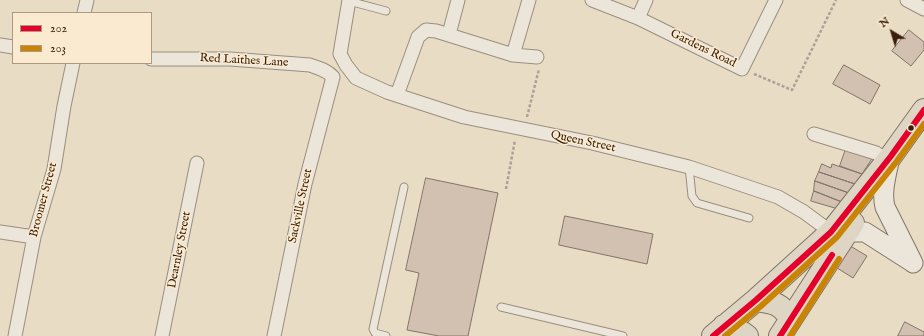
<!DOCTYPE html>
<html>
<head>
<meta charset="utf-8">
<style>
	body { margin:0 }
	#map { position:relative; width:924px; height:336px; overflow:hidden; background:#e9dcc5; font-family:"IM FELL English",serif }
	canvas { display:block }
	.legend { position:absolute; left:12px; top:12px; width:140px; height:52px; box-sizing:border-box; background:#faebd0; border:1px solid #ad9981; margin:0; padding:5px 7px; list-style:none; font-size:12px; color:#3a1e0a }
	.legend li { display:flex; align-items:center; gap:8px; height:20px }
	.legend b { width:20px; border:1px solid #ad9981 }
	.north { position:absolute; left:872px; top:12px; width:40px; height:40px; -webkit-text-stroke:3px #faebd0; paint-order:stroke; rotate:322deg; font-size:11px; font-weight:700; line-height:16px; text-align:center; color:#3a1e0a }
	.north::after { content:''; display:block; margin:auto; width:14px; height:18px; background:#3a1e0a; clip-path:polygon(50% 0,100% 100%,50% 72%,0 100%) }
</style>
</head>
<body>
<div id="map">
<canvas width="924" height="336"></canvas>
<ul class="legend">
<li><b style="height:5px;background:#e4002b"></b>202</li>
<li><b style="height:5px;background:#c88402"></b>203</li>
</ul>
<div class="north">N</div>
</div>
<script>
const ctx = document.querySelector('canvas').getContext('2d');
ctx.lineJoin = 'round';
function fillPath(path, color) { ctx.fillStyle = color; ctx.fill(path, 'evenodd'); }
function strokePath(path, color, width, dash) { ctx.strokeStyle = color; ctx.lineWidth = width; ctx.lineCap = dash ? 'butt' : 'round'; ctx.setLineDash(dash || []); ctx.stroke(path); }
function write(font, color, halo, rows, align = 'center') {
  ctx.font = font + ' "IM FELL English",serif'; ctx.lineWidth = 3; ctx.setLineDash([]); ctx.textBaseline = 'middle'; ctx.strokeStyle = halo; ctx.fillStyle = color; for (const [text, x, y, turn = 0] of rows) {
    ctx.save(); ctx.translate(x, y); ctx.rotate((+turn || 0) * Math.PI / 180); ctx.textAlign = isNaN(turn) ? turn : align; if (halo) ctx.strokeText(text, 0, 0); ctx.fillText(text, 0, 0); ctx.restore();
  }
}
const building = new Path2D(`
	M 909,30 L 924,42 L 924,50 L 911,66 L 892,51 Z
	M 844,65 L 880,85 L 870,104 L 833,84 Z
	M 847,146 L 873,157 L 862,174 L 840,166 Z
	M 822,164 L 831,168 L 832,164 L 862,174 L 855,184 L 819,172 Z
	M 819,172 L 855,184 L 849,193 L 815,181 Z
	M 426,178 L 498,193 L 468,336 L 439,336 L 407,330 L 419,273 L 406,270 Z
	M 815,181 L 849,193 L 842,202 L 814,191 Z
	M 814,191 L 842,202 L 838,209 L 811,201 Z
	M 565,216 L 653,234 L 647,264 L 559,245 Z
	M 847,244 L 867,256 L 853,278 L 834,266 Z
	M 905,322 L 924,332 L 924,336 L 898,336 Z`);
fillPath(building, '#d2c0b1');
strokePath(building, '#807567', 1);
const lane = new Path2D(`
	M 349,1 L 386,11
	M 689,167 L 692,196 L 697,203 L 749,218
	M 501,307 L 623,336
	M 386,336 L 375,333 L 373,329 L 404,187`);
const street = new Path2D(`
	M 349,0 L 340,54 L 346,65 L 356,78 L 387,92 L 464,117 L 592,143 L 689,167 L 778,197 L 804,212 L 831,232
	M 592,0 L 638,18 L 646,0
	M 907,0 L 924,9
	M 84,13 L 87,0
	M 638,18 L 742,69 L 776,0
	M 449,34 L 458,0
	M 0,45 L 13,47
	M 513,55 L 529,0
	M 151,59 L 230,59 L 310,65 C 318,68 327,70 333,77 L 305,184 L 274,336
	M 397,95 L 418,37 L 426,30 L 436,31 L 513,55 L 537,57
	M 814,134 L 876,153 L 887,160
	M 0,232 L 34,237
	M 15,336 L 34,237 L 54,169 L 64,106 L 73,63
	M 162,336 L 197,163`);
const secondary = new Path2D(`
	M 890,157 C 887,173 881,191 885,207 L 913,263
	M 836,232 L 865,232 L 912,262`);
const highway = new Path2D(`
	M 756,300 C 775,303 780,303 791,319
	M 724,326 L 743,333 L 747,336
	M 713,336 L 756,300 L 831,232 L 891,156 L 924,110
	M 780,336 L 853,223`);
strokePath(lane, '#9a8e7f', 9);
strokePath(street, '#9a8e7f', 15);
strokePath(secondary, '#807567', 21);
strokePath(highway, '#807567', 24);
strokePath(new Path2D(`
	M 754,74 L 792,90 L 836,0
	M 527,117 L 539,69
	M 506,189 L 515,140`), '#aaa297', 2.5, [3, 2]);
strokePath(lane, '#ece5da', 7);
strokePath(street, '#ece5da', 13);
strokePath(secondary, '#ece5da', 19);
strokePath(highway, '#dfd5c5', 22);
strokePath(new Path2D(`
	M 713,336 L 756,300 L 831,232 L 891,156 L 924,110
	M 780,336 L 832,255`), '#e4002b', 6);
strokePath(new Path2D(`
	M 725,336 L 761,306 L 837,237 L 897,161 L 924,124
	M 790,336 L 839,259`), '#c88402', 6);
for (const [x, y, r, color] of [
	[911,128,3.5,"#3a1e0a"]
]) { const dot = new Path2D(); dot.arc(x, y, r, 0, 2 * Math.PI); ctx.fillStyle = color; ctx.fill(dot); strokePath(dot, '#faebd0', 1.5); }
write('12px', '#3a1e0a', '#faebd0', [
	["Gardens Road",703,49,26],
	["Red Laithes Lane",244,61,3],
	["Queen Street",583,142,12],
	["Broomer Street",44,200,-75],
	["Sackville Street",301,206,-78],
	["Dearnley Street",180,250,-79]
]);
</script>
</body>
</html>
